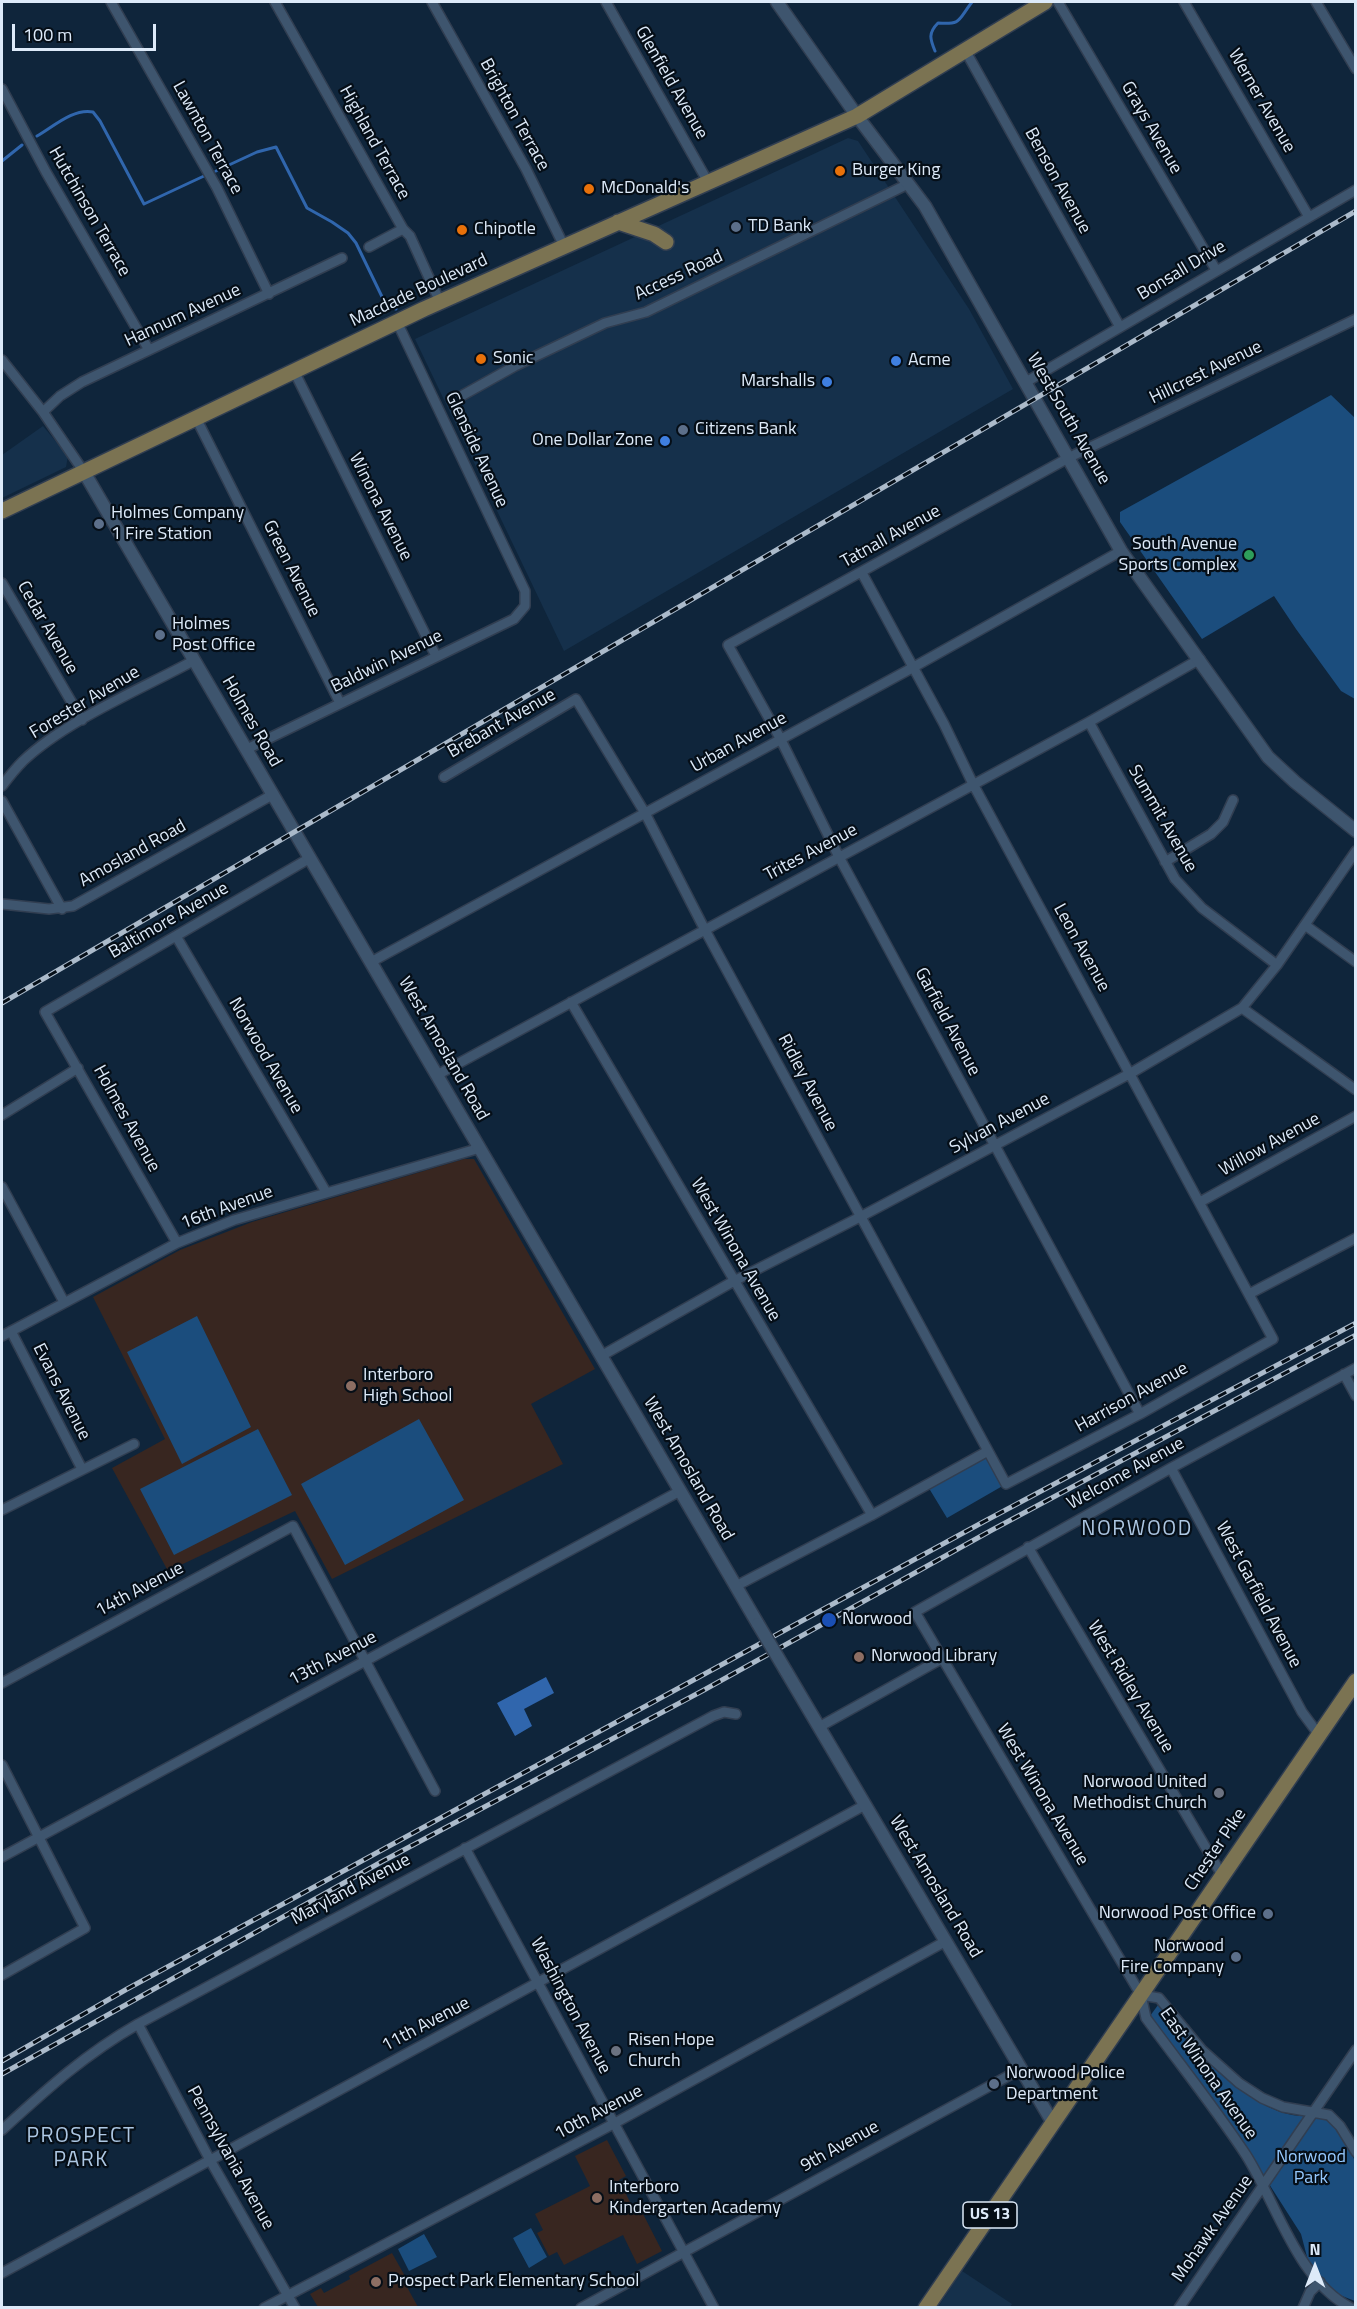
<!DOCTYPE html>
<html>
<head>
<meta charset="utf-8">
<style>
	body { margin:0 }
	#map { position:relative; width:1357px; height:2309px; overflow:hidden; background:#0f253b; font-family:"Titillium Web",sans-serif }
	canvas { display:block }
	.frame { position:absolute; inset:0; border:3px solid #ddeaf9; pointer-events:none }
	.north { position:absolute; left:1285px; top:2237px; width:60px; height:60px; -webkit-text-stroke:4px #050e17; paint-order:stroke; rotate:0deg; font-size:16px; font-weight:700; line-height:24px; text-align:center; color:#ddeaf9 }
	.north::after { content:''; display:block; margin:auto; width:21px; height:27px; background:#ddeaf9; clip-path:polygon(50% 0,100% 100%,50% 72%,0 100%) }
	.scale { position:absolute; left:12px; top:24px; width:144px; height:27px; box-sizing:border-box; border:3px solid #ddeaf9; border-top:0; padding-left:8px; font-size:18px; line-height:21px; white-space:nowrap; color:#ddeaf9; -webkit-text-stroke:4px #050e17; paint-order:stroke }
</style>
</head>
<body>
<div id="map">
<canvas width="1357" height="2309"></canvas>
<div class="frame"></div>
<div class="north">N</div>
<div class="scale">100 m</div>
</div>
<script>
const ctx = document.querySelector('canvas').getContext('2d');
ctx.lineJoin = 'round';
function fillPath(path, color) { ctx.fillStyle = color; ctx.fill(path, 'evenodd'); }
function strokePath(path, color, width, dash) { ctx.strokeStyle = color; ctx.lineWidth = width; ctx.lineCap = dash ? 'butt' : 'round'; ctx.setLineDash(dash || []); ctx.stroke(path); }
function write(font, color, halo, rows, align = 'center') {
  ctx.font = font + ' "Titillium Web",sans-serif'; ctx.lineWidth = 4.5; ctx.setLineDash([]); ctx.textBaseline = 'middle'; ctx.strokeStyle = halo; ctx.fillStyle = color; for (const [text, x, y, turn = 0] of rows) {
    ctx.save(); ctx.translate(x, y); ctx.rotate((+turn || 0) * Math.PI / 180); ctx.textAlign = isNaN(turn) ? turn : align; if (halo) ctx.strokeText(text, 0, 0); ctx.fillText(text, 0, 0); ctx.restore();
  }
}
fillPath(new Path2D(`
	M 848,138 L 858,141 L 969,309 L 1013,389 L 564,651 L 415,339 Z
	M 43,426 L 68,456 L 66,467 L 2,498 L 2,455 Z
	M 962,2271 L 1012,2304 L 1010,2307 L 938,2307 Z`), '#15304b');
fillPath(new Path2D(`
	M 464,1159 L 474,1159 L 595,1369 L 531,1404 L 563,1464 L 332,1579 L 295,1511 L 168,1571 L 112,1468 L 165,1439 L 93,1297 L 180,1250 L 252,1222 Z
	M 607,2140 L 626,2176 L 619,2180 L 635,2212 L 641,2210 L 662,2251 L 637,2264 L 623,2235 L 564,2265 L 557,2252 L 549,2256 L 537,2233 L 543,2230 L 535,2214 L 590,2186 L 575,2156 Z
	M 392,2253 L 410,2285 L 407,2287 L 418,2307 L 318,2307 L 310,2294 L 321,2288 L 324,2293 L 350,2279 L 349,2276 Z`), '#382620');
fillPath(new Path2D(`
	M 1331,395 L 1355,418 L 1355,699 L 1341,691 L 1296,629 L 1274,596 L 1202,639 L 1120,522 L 1120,512 Z
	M 197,1316 L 251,1427 L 182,1464 L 127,1352 Z
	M 419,1419 L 464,1500 L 345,1565 L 301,1484 Z
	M 258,1429 L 292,1495 L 174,1555 L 140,1489 Z
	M 988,1451 L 1006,1484 L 947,1518 L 927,1485 Z
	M 1158,2005 C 1184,2038 1211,2070 1246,2093 C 1259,2103 1276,2112 1292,2115 C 1302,2117 1314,2115 1324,2119 C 1338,2124 1350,2151 1356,2163 L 1355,2301 L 1329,2291 L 1311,2272 L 1301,2234 L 1239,2137 L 1150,2016 Z
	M 531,2228 L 547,2257 L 529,2268 L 513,2238 Z
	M 424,2234 L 437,2257 L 409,2271 L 398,2249 Z`), '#1b4d7d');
fillPath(new Path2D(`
	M 546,1677 L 554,1693 L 524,1709 L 532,1726 L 515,1736 L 497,1703 Z`), '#3066ad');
strokePath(new Path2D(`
	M 935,51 C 930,39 928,33 938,23 C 962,25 958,20 972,2
	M 37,136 C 53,127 73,108 93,112 L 100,121 L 144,204 L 204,176
	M 2,161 L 22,145
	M 216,171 L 257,152 L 276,147 L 307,208 L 332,222 L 348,233 L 356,243 L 386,305 L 396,309`), '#3066ad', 3);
const minor = new Path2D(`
	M 111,2 L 217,188 L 269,294
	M 275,2 L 403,229 L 410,236 L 440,302
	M 432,2 L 526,169 L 564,246
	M 606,2 L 708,182
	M 1058,2 L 1216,270
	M 1184,2 L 1309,217
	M 1316,2 L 1356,69
	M 965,50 L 1120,327
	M 2,89 L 46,172 L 149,350
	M 369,247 L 403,229
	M 2,360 L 43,412 L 84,472
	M 294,371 L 436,656
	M 1026,382 L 1356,190
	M 463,395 L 515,366 L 605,323 L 646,312 L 908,184
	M 43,412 L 60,396 L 82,382 L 342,258
	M 196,418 L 340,703
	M 2,583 L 82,720
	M 1089,722 L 1175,879 L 1202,908 L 1277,965
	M 247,749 L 514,619 L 525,606 L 525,591 L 397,322
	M 444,777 L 576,699 L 645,813 L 705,930 L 1006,1484 L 1140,1414 L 1273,1339 L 973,784 L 944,724 L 862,573
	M 2,786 C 8,778 15,769 23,761 C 65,721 141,689 193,661
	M 2,801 L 62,909
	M 1165,862 L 1211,834 L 1223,822 L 1233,800
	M 2,904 L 49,909 L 73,906 L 272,795
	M 1305,925 L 1356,962
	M 176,936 L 326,1192
	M 371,962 L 912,668 L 1121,551
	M 571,1002 L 872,1515
	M 1242,1008 L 1356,1090
	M 437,1075 L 1089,722 L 1200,659
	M 2,1115 L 78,1068
	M 2,1187 L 64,1302
	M 1200,1202 L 1356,1116
	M 177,1243 L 45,1012 L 310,858
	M 1249,1294 L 1356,1238
	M 11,1331 L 82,1469
	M 2,1336 L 177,1243 L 234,1220 L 480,1148
	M 601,1356 L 734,1281 L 860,1217 L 1131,1073 L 1242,1008 L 1277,965 L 1356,851
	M 1344,1374 L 1356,1396
	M 1140,1414 L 839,857 L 780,738 L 728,645 L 1070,457 L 1356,319
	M 1171,1468 L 1302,1712 L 1319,1735
	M 2,1510 L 134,1444
	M 1028,1547 L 1222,1875
	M 736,1586 L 872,1515 L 988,1451
	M 2,1683 L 293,1526 L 435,1791
	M 819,1727 L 943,1658
	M 2,1765 L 85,1928 L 2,1975
	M 465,1848 L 714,2308
	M 2,1857 L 680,1491
	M 1141,1995 L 1159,1998 L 1202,2050 L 1239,2083 L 1262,2098 L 1283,2107 L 1329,2115 L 1340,2126 L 1356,2152
	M 138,2024 L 210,2160 L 295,2308
	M 2,2130 C 47,2089 84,2055 138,2024 L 713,1716 L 724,1712 L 736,1714
	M 2,2273 L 865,1805
	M 264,2308 L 615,2123 L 946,1941
	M 581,2308 L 1021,2069
	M 1179,2308 L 1356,2050
	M 1303,2308 L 1310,2292 L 1320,2282
	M 1351,2308 C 1297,2280 1277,2204 1246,2155 C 1215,2108 1179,2063 1146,2018 L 1141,1995 L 915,1612 L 1171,1468 L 1356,1368`);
const tertiary = new Path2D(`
	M 777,2 L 857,116 L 925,206 L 1121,551 L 1268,757 L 1295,782 L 1356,831
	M 84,472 L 758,1624
	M 786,1671 L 1053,2123`);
const primary = new Path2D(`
	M 618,222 L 654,234 L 666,242
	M 2,511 L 424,309 L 857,116 L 1045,2
	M 926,2308 L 1356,1681`);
strokePath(minor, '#313e51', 12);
strokePath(tertiary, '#313e51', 15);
strokePath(primary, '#313e51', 18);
strokePath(minor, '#3e556e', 9);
strokePath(tertiary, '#3e556e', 12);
strokePath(primary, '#7b7352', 15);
const rail = new Path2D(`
	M 2,1003 L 1356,211
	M 2,2061 L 127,1989 L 985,1521 L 1356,1323
	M 2,2074 L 383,1861 L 704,1690 L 992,1530 L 1356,1335`);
strokePath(rail, '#abbaca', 5);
strokePath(rail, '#050e17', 3, [9]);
const tertiaryBridge = new Path2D(`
	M 758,1624 L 786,1671`);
strokePath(tertiaryBridge, '#313e51', 15, []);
strokePath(tertiaryBridge, '#3e556e', 12);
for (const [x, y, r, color] of [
	[840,171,6,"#e8710a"],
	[589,189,6,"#e8710a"],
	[736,227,6,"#5c6f8a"],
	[462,230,6,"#e8710a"],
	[481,359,6,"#e8710a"],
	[896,361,6,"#3f7fe0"],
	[827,382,6,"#3f7fe0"],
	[683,430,6,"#5c6f8a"],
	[665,441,6,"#3f7fe0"],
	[99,524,6,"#5c6f8a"],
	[1249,555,6,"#2e9e5b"],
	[160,635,6,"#5c6f8a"],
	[351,1386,6,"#8d6e63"],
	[829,1620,8,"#1a4fb4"],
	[859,1657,6,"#8d6e63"],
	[1219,1793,6,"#6b7280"],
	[1268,1914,6,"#5c6f8a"],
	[1236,1957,6,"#5c6f8a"],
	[616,2051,6,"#6b7280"],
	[994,2084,6,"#5c6f8a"],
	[597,2198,6,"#8d6e63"],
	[376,2282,6,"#8d6e63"]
]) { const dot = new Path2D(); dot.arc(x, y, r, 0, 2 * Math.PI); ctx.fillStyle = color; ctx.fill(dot); strokePath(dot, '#050e17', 2); }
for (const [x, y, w] of [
	[990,2215,54]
]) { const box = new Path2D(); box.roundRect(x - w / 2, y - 13, w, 26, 4.5); ctx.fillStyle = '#050e17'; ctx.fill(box); strokePath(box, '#ddeaf9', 1.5); }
write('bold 16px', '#ddeaf9', null, [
	["US 13",990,2215]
]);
write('18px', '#ddeaf9', '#050e17', [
	["Glenfield Avenue",671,83,60],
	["Werner Avenue",1261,101,60],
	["Brighton Terrace",514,115,61],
	["Grays Avenue",1151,128,60],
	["Lawnton Terrace",207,138,61],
	["Highland Terrace",374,143,61],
	["Benson Avenue",1057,181,61],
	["Hutchinson Terrace",89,212,60],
	["Bonsall Drive",1182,271,-31],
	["Access Road",679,276,-25],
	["Macdade Boulevard",419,291,-25],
	["Hannum Avenue",183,316,-25],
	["Hillcrest Avenue",1206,373,-26],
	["West South Avenue",1068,419,60],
	["Glenside Avenue",476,450,65],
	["Winona Avenue",380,507,63],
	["Tatnall Avenue",891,537,-29],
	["Green Avenue",291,569,63],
	["Cedar Avenue",47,628,60],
	["Baldwin Avenue",387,662,-26],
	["Forester Avenue",85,703,-31],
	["Holmes Road",251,722,60],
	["Brebant Avenue",502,724,-30],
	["Urban Avenue",739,743,-29],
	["Summit Avenue",1162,819,60],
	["Trites Avenue",811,853,-28],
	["Amosland Road",133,854,-29],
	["Baltimore Avenue",169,921,-30],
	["Leon Avenue",1081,948,61],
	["Garfield Avenue",947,1022,62],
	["West Amosland Road",443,1049,60],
	["Norwood Avenue",265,1056,60],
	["Ridley Avenue",807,1083,62],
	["Holmes Avenue",126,1119,61],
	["Sylvan Avenue",1000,1124,-28],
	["Willow Avenue",1270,1145,-29],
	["16th Avenue",227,1208,-20],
	["West Winona Avenue",735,1250,60],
	["Evans Avenue",61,1392,63],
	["Harrison Avenue",1132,1398,-29],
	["West Amosland Road",688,1469,60],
	["Welcome Avenue",1126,1474,-29],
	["14th Avenue",140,1590,-28],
	["West Garfield Avenue",1258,1595,62],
	["13th Avenue",333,1659,-28],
	["West Ridley Avenue",1130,1687,59],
	["West Winona Avenue",1042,1795,59],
	["Chester Pike",1216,1850,-56],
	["West Amosland Road",935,1887,59],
	["Maryland Avenue",351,1890,-28],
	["Washington Avenue",570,2006,62],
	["11th Avenue",426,2025,-28],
	["East Winona Avenue",1208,2074,55],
	["10th Avenue",599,2113,-28],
	["9th Avenue",840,2147,-29],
	["Pennsylvania Avenue",230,2158,61],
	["Mohawk Avenue",1213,2229,-55]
]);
write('18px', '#ddeaf9', '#050e17', [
	["Burger King",852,171],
	["McDonald's",601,189],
	["TD Bank",748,227],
	["Chipotle",474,230],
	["Sonic",493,359],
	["Acme",908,361],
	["Marshalls",815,382,"right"],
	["Citizens Bank",695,430],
	["One Dollar Zone",653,441,"right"],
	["Holmes Company",111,514],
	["1 Fire Station",111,535],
	["South Avenue",1237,545,"right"],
	["Sports Complex",1237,566,"right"],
	["Holmes",172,625],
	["Post Office",172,646],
	["Interboro",363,1376],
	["High School",363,1397],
	["Norwood",842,1620],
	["Norwood Library",871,1657],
	["Norwood United",1207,1783,"right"],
	["Methodist Church",1207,1804,"right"],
	["Norwood Post Office",1256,1914,"right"],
	["Norwood",1224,1947,"right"],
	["Fire Company",1224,1968,"right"],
	["Risen Hope",628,2041],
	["Church",628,2062],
	["Norwood Police",1006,2074],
	["Department",1006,2095],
	["Interboro",609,2188],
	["Kindergarten Academy",609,2209],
	["Prospect Park Elementary School",388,2282]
], 'left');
write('18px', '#94c8fe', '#050e17', [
	["Norwood",1311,2158],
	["Park",1311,2179]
]);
ctx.letterSpacing = '1.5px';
write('21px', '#adc7e3', '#050e17', [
	["NORWOOD",1137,1530],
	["PROSPECT",81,2137],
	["PARK",81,2161]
]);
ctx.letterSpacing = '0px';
</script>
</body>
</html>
